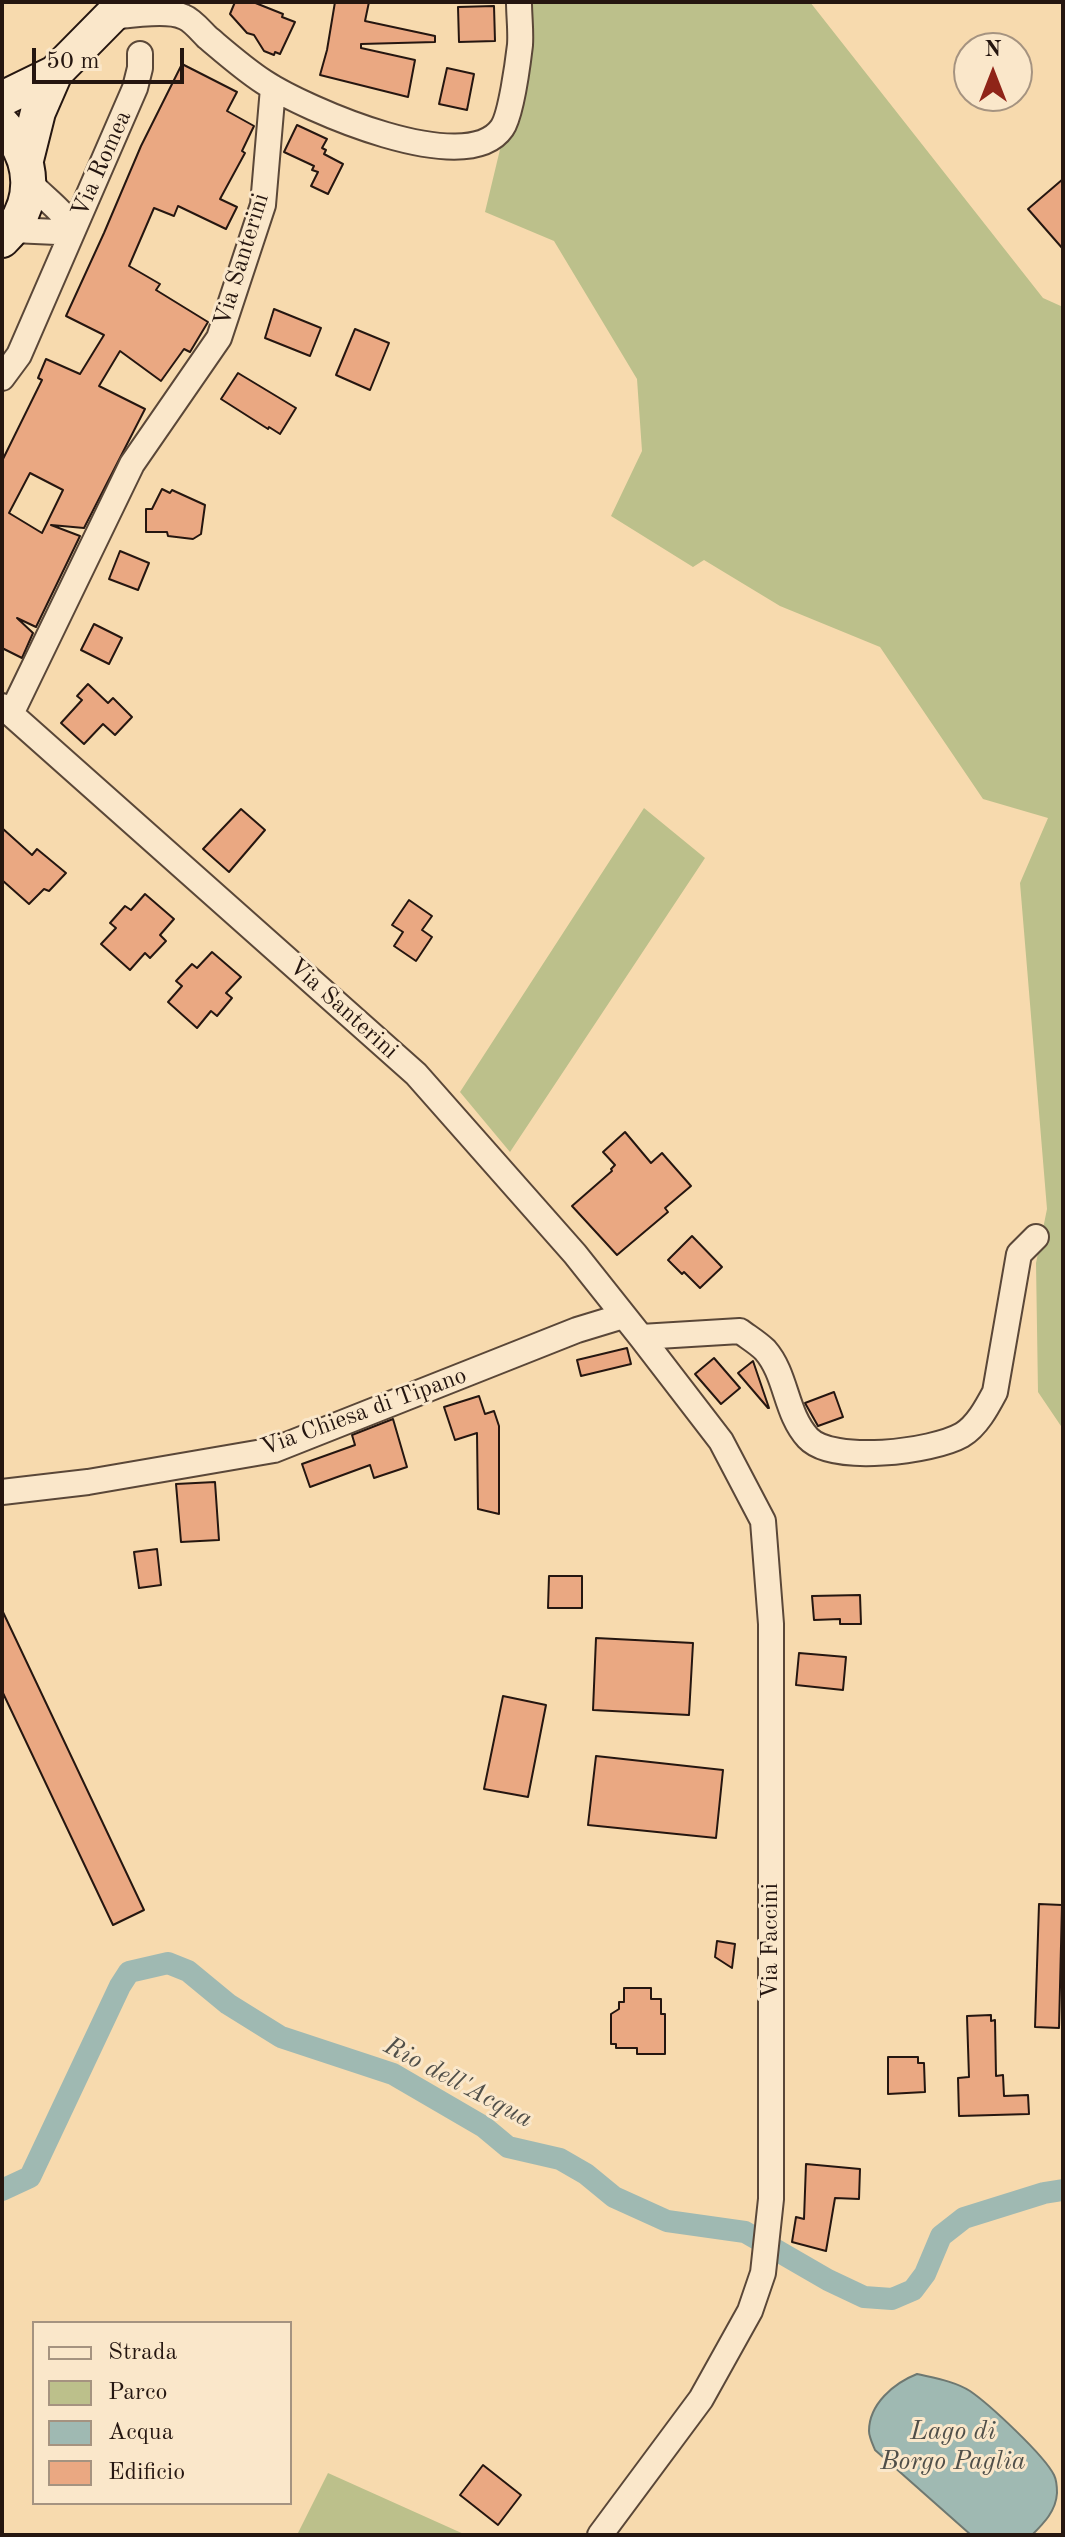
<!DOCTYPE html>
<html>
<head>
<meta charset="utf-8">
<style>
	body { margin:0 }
	#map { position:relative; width:1065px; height:2537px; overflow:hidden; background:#f7daae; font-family:"Old Standard TT",serif }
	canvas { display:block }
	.frame { position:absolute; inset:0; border:4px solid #251610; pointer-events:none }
	.legend { position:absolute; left:32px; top:2321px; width:260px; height:184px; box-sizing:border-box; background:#fae7ca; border:2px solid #a59380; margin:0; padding:10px 14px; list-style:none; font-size:24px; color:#251610 }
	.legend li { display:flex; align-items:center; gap:16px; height:40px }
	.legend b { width:40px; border:2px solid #a59380 }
	.north { position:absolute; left:953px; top:32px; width:80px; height:80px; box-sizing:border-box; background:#fae7ca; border:2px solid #a59380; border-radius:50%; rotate:0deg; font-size:22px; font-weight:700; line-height:32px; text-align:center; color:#251610 }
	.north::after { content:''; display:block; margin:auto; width:28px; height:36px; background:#8f2418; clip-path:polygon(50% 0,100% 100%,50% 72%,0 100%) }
	.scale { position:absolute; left:32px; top:48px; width:152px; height:36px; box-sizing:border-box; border:4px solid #251610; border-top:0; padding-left:10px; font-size:24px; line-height:28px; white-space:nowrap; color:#251610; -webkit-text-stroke:6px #fae7ca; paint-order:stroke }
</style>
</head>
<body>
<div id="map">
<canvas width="1065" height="2537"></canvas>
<div class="frame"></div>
<ul class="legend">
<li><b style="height:10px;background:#fae7ca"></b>Strada</li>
<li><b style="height:22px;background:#bcc08b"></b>Parco</li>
<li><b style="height:22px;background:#9fb9b2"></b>Acqua</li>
<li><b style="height:22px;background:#eaa882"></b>Edificio</li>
</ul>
<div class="north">N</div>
<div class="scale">50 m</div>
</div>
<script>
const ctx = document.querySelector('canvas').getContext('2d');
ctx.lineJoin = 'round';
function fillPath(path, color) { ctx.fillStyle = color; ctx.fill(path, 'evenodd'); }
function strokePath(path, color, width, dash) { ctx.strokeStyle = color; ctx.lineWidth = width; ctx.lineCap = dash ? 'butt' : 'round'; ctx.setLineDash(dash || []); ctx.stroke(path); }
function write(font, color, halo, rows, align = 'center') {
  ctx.font = font + ' "Old Standard TT",serif'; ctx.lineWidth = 6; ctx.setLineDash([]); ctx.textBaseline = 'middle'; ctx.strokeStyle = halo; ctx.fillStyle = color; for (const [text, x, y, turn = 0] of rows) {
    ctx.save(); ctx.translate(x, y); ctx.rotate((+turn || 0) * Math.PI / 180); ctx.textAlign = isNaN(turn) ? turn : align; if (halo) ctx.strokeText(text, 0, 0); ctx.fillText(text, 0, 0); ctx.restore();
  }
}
fillPath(new Path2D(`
	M 525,2 L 810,2 L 1043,298 L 1063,307 L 1063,1429 L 1038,1392 L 1036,1263 L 1047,1209 L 1020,883 L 1048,818 L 983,799 L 880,647 L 780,606 L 704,560 L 693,567 L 611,516 L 642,451 L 637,379 L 554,241 L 485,212 L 526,41 Z
	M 644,808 L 705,858 L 510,1152 L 460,1092 Z
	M 328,2473 L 466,2535 L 297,2535 Z`), '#bcc08b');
const water = new Path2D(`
	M 917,2374 C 934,2378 954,2381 970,2391 C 989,2404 1044,2455 1054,2475 C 1056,2479 1057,2488 1057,2493 C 1056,2511 1044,2523 1032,2535 L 971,2535 L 875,2450 C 873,2445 869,2437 869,2431 C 869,2404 894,2383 917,2374 Z`);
fillPath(water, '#9fb9b2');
strokePath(water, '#6e7871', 2);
strokePath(new Path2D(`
	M 2,2190 L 30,2177 L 120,1986 L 129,1972 L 168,1963 L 188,1971 L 228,2004 L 281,2037 L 393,2074 L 484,2127 L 508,2147 L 560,2159 L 586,2174 L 614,2197 L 667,2221 L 745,2232 L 828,2280 L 864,2297 L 892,2299 L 913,2290 L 925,2274 L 941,2236 L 964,2218 L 1044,2193 L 1063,2190`), '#9fb9b2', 22);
const building = new Path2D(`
	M 235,2 L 253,2 L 283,14 L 282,17 L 295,22 L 280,54 L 275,52 L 274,55 L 264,51 L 254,35 L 247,33 L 230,14 Z
	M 335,2 L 369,2 L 365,21 L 435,36 L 435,42 L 361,44 L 361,48 L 415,60 L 408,97 L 320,75 L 327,50 Z
	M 494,6 L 495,41 L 459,42 L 458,7 Z
	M 182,64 L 237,92 L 227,111 L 254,126 L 242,151 L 245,153 L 220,199 L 237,207 L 226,229 L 178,206 L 174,216 L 154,208 L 129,266 L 160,284 L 156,290 L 208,322 L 190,352 L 184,349 L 161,381 L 120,351 L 99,386 L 145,409 L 84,528 L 51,525 L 80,536 L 36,627 L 17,618 L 33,633 L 22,658 L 2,648 L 2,461 L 42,380 L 38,378 L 46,359 L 80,374 L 104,335 L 66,316 L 104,233 L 141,146 ZM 30,473 L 63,490 L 42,533 L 9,513 Z
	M 447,68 L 474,74 L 467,110 L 439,104 Z
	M 297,125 L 327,139 L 322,148 L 326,150 L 324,154 L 343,164 L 328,194 L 311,186 L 318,172 L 312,170 L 314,166 L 284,152 Z
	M 1063,179 L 1063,249 L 1028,209 Z
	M 274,309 L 321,328 L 310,356 L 265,338 Z
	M 355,329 L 389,343 L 370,390 L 336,375 Z
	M 238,373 L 296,408 L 280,434 L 269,427 L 268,429 L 221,399 Z
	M 162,489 L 170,493 L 172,490 L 205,505 L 201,534 L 193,539 L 168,536 L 167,532 L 146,532 L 146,509 L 152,509 Z
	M 120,551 L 149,563 L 138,590 L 109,579 Z
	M 94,624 L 122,638 L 109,664 L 81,650 Z
	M 88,684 L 108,703 L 113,698 L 132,717 L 115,735 L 103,724 L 84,744 L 61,723 L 82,700 L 77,696 Z
	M 241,809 L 265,830 L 229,872 L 203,849 Z
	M 2,828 L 32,855 L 37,849 L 66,873 L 49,891 L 44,889 L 29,904 L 2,880 Z
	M 145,894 L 174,919 L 160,935 L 166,941 L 150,958 L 145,953 L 130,970 L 101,944 L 116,928 L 110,923 L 125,906 L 131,910 Z
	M 409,900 L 432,916 L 422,930 L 432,937 L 416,961 L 394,946 L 403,932 L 392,925 Z
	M 212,952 L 241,977 L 226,993 L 232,998 L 217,1016 L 211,1011 L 197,1028 L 168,1002 L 182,986 L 176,981 L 192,964 L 197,968 Z
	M 625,1132 L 651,1163 L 662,1153 L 691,1186 L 665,1208 L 668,1212 L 617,1255 L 572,1206 L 612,1171 L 611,1169 L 615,1165 L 603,1152 Z
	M 692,1236 L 722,1267 L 700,1288 L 684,1272 L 682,1274 L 668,1260 Z
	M 627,1348 L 631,1364 L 581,1376 L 577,1360 Z
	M 714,1358 L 740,1388 L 721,1404 L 695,1374 Z
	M 753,1361 L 769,1408 L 768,1408 L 738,1373 Z
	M 834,1392 L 843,1417 L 818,1426 L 805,1403 Z
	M 479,1396 L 485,1414 L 494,1411 L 499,1426 L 499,1514 L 478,1509 L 477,1433 L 455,1440 L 444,1407 Z
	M 393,1419 L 407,1467 L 374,1478 L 370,1465 L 310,1487 L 302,1464 L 355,1445 L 352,1435 Z
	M 215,1482 L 219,1540 L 181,1542 L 176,1484 Z
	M 157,1549 L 161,1585 L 139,1588 L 134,1552 Z
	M 549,1576 L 582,1576 L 582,1608 L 548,1608 Z
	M 860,1595 L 861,1624 L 840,1624 L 840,1619 L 814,1620 L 812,1596 Z
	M 2,1610 L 144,1910 L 113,1925 L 2,1691 Z
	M 596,1638 L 693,1643 L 689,1715 L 593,1710 Z
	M 799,1653 L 846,1657 L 843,1690 L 796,1685 Z
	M 503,1696 L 546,1705 L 528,1797 L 484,1789 Z
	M 596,1756 L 723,1770 L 716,1838 L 588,1825 Z
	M 1039,1904 L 1062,1905 L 1059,2028 L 1035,2027 Z
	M 717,1941 L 735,1944 L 732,1968 L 715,1957 Z
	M 624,1988 L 651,1988 L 651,1999 L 661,1999 L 661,2014 L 665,2014 L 665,2054 L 637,2054 L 637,2048 L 616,2048 L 616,2044 L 611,2044 L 611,2014 L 619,2009 L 619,2002 L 624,2002 Z
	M 991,2015 L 991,2021 L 995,2020 L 996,2076 L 1003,2075 L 1004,2096 L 1028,2095 L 1029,2114 L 959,2116 L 958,2078 L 969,2077 L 967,2016 Z
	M 888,2057 L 918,2057 L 918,2063 L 924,2063 L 925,2092 L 888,2094 Z
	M 806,2164 L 860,2169 L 859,2199 L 835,2198 L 826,2251 L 792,2242 L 796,2217 L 804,2219 Z
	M 483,2465 L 521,2495 L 498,2525 L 460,2495 Z`);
fillPath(building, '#eaa882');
strokePath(building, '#251610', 2);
const street = new Path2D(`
	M 112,17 C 130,15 168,9 184,17 C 192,20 201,31 207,37 C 226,53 244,69 264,82 C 305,109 466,180 502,128 C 511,115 518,62 520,45 C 521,31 519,16 519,2
	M 13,230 L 57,232 L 74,228 C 62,210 44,198 29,182
	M 2,378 L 19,355 L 135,88 L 140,68 L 140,54
	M 2,706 L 416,1074 L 575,1254 L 641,1337 L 721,1441 L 763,1521 L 771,1624 L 771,2199 L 763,2273 L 750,2311 L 701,2399 L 600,2535
	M 11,714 L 132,464 L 219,338 L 263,205 L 273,88
	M 641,1337 L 740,1331 C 748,1337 758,1343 765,1350 C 787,1375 785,1413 808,1438 C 832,1464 932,1452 962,1435 C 977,1426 987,1407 995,1392 L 1019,1254 L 1036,1237
	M 2,1492 L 88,1482 L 274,1450 L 577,1330 L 623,1316`);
const secondary = new Path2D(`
	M 2,99 L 55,73 L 125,2
	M 2,124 C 36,159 38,205 2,240
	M 26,160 L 38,112 L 55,73`);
strokePath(street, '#5a4738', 28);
strokePath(secondary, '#251610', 38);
strokePath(street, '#fae7ca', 24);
strokePath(secondary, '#fae7ca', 34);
write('24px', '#251610', '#fae7ca', [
	["Via Romea",102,164,-66],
	["Via Santerini",242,260,-73],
	["Via Santerini",343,1009,42],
	["Via Chiesa di Tipano",364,1412,-20],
	["Via Faccini",771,1941,-90]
]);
write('italic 26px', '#504f49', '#fae7ca', [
	["Rio dell'Acqua",458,2083,28],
	["Lago di",953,2432],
	["Borgo Paglia",953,2462]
]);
</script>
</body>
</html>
